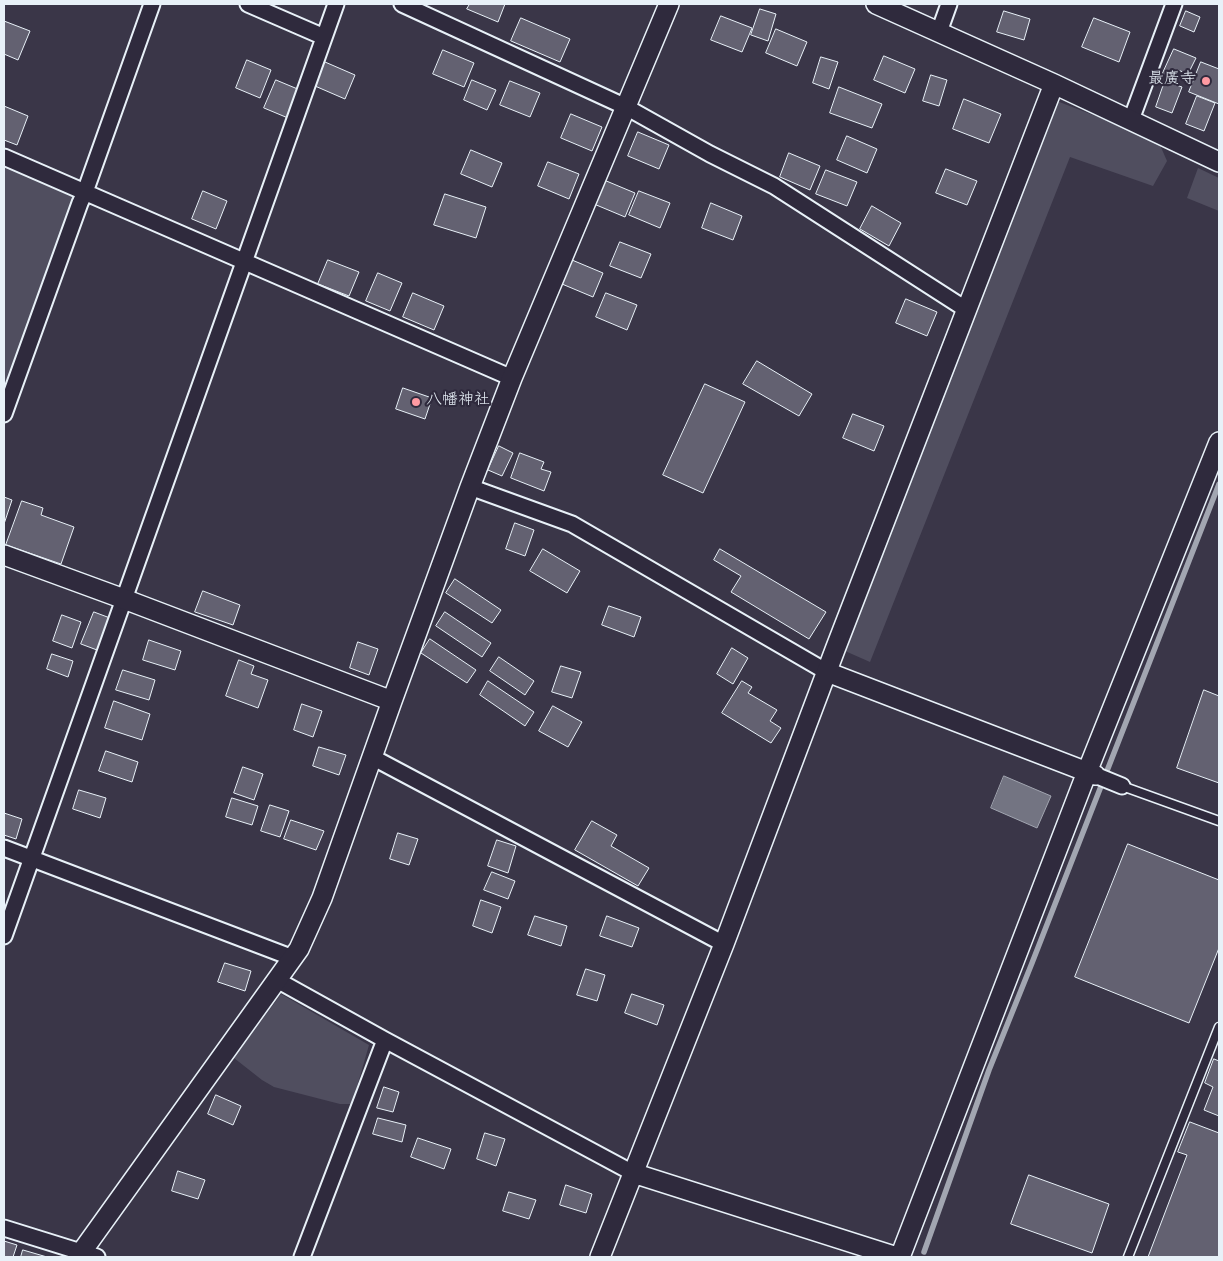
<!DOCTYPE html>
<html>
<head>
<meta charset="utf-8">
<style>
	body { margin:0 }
	#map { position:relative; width:1223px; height:1261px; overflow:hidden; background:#3a3648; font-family:"Gochi Hand",sans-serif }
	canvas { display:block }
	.frame { position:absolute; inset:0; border:5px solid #e8f1f8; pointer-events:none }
</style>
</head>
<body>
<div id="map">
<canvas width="1223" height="1261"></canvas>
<div class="frame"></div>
</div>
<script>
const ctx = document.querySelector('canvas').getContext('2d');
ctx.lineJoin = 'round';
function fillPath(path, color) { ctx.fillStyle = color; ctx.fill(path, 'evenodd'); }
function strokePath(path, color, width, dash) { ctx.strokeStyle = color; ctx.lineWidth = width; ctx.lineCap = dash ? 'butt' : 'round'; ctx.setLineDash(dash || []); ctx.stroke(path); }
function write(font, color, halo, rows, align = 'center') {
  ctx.font = font + ' "Gochi Hand","Klee One",sans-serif'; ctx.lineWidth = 4.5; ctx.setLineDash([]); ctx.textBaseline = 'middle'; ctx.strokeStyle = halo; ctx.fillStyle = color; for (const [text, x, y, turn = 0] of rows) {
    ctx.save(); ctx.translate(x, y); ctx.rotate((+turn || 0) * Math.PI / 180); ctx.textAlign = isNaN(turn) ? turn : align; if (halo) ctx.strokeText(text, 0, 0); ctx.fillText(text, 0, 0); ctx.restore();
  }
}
fillPath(new Path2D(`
	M 1049,98 L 1106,120 L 1160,145 L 1167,161 L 1153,186 L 1070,157 L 870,662 L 836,647 Z
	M 4,157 L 85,192 L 4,414 Z
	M 1198,168 L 1219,178 L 1219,211 L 1187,198 Z
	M 281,994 L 369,1045 L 352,1104 L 340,1104 L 274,1087 L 262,1080 L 234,1058 Z`), '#504e5f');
const water = new Path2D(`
	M 1004,776 L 1051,796 L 1037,828 L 991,808 Z`);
fillPath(water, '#737482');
strokePath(water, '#a2a6b1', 1);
strokePath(new Path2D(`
	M 924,1252 L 989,1070 L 1032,963 L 1219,484`), '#a2a6b1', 5.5);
const building = new Path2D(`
	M 470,4 L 505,4 L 498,22 L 467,9 Z
	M 760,9 L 776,14 L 768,41 L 751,35 Z
	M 1004,11 L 1030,19 L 1024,40 L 997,32 Z
	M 1186,11 L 1200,17 L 1194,32 L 1180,26 Z
	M 721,16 L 752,28 L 742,52 L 711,40 Z
	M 521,18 L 570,39 L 560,62 L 511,41 Z
	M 1094,18 L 1130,32 L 1119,62 L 1082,47 Z
	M 4,21 L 30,31 L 18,60 L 4,54 Z
	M 776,29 L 807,42 L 797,66 L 766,53 Z
	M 1174,49 L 1196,58 L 1188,74 L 1178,70 L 1174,80 L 1162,75 Z
	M 443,50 L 474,63 L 464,87 L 433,74 Z
	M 884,56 L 915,69 L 905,93 L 874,80 Z
	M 821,57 L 838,62 L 829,89 L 813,83 Z
	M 247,60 L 271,70 L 260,98 L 236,88 Z
	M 325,62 L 355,75 L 345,99 L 315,86 Z
	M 1201,62 L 1219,69 L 1219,104 L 1189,92 Z
	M 931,75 L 947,80 L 939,106 L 923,101 Z
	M 276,80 L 300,90 L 288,118 L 264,108 Z
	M 472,80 L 496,90 L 487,110 L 464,100 Z
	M 510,81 L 540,93 L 530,117 L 500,105 Z
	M 1165,81 L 1182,87 L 1172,113 L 1156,107 Z
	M 839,87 L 882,104 L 872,128 L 830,113 Z
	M 1197,96 L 1215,103 L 1204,131 L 1186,124 Z
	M 964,99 L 1001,114 L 989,143 L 953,129 Z
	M 4,106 L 28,116 L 17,145 L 4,140 Z
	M 571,114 L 602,127 L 592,151 L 561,138 Z
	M 638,132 L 669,145 L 659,169 L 628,156 Z
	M 847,136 L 877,149 L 867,173 L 837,160 Z
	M 471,150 L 502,163 L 492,187 L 461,174 Z
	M 789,153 L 820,166 L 810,190 L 780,177 Z
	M 548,162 L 579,174 L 569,199 L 538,186 Z
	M 946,169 L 977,181 L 967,205 L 936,193 Z
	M 826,170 L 857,182 L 847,206 L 816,194 Z
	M 604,180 L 635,193 L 625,217 L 594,204 Z
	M 203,191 L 227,201 L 216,229 L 192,219 Z
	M 639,191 L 670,203 L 660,228 L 629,215 Z
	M 445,194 L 486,207 L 476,238 L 434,225 Z
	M 711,203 L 742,216 L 733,240 L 702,228 Z
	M 872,206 L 901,223 L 889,246 L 860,229 Z
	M 620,242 L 651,254 L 641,278 L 610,266 Z
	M 328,260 L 359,272 L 349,296 L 318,284 Z
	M 572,260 L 603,273 L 593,297 L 562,284 Z
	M 378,273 L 402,283 L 390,311 L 366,301 Z
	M 413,293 L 444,306 L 434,330 L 403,317 Z
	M 606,293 L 637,305 L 627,330 L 596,317 Z
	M 906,299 L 937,312 L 927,336 L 896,323 Z
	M 757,361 L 812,394 L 799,416 L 743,384 Z
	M 705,384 L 745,402 L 703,493 L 663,475 Z
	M 403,388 L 432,398 L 425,419 L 396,409 Z
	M 853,414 L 884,426 L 874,451 L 843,438 Z
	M 499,446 L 513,453 L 502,476 L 488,470 Z
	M 520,453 L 544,462 L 541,469 L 551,472 L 544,491 L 511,478 Z
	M 4,497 L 12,500 L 4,524 Z
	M 22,501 L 43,508 L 41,515 L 74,527 L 61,564 L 6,545 Z
	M 515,523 L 534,530 L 525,556 L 506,549 Z
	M 543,549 L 580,571 L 567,593 L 530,571 Z
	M 720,549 L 826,612 L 809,639 L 731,592 L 741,576 L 714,560 Z
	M 455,579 L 501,610 L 492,623 L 446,593 Z
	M 203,591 L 240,605 L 233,625 L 195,612 Z
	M 609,606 L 641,617 L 634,637 L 602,625 Z
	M 94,612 L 110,618 L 97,650 L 81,644 Z
	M 445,612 L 491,643 L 482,657 L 436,626 Z
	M 62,615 L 81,622 L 72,648 L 53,641 Z
	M 430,639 L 476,670 L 467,683 L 421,653 Z
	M 149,640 L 181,651 L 175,670 L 143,660 Z
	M 358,642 L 378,649 L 369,675 L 350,668 Z
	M 732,648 L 748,658 L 733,684 L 717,674 Z
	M 52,654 L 73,661 L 68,677 L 47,669 Z
	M 499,657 L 534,681 L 525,695 L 490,671 Z
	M 239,660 L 254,666 L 251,674 L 268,680 L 258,708 L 226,696 Z
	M 561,666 L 581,672 L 572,698 L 552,692 Z
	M 123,670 L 155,680 L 149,700 L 116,690 Z
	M 488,681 L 534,712 L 525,726 L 480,695 Z
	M 742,681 L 752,687 L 748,693 L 777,710 L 770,721 L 781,728 L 771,743 L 722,713 Z
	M 1204,690 L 1219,696 L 1219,783 L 1177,768 Z
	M 114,701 L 150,714 L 142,740 L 105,728 Z
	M 302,704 L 322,711 L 313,737 L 294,730 Z
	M 553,706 L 582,722 L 568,747 L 539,731 Z
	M 319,747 L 346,755 L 339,775 L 313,766 Z
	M 106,751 L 138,762 L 132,782 L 99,771 Z
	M 243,767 L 263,774 L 254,800 L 234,793 Z
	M 79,790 L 106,798 L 100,818 L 73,809 Z
	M 232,798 L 258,806 L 252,825 L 226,817 Z
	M 270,805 L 289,811 L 280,837 L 261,831 Z
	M 4,813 L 22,819 L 16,839 L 4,835 Z
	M 291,820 L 324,831 L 316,850 L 284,839 Z
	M 592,821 L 617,835 L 611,846 L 649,868 L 638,886 L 575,850 Z
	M 398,833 L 418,839 L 409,865 L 390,859 Z
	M 497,840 L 516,846 L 508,873 L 488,866 Z
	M 1128,844 L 1219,880 L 1219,948 L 1189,1023 L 1075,977 Z
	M 492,872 L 515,881 L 508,899 L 484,890 Z
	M 481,900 L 501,907 L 492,933 L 473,926 Z
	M 535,916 L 567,926 L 561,946 L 528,935 Z
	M 607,916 L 639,928 L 632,947 L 600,936 Z
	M 225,963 L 251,971 L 245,991 L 218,982 Z
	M 586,969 L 605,975 L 597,1001 L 577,995 Z
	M 632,994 L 664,1005 L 657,1025 L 625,1013 Z
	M 1214,1059 L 1219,1061 L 1219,1116 L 1204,1110 L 1213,1087 L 1205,1083 Z
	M 384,1087 L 399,1092 L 393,1112 L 377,1108 Z
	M 216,1095 L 241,1106 L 233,1125 L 208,1114 Z
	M 378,1118 L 406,1125 L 402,1142 L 373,1134 Z
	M 1190,1122 L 1219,1133 L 1219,1257 L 1148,1257 L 1187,1155 L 1178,1152 Z
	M 485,1133 L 505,1139 L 496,1166 L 477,1159 Z
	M 418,1138 L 451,1149 L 444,1169 L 411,1157 Z
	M 178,1171 L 205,1180 L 198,1199 L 172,1191 Z
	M 1029,1175 L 1109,1204 L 1092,1253 L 1011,1224 Z
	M 566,1185 L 592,1194 L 586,1213 L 560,1205 Z
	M 509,1192 L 536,1200 L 529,1219 L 503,1211 Z
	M 4,1241 L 17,1245 L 13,1257 L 4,1257 Z
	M 23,1250 L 47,1257 L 21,1257 Z`);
fillPath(building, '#636171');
strokePath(building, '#e8f1f8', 1);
const service = new Path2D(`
	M 1122,786 L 1219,821
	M 1128,1257 L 1219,1027`);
const minor = new Path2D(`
	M 248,4 L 324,37
	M 402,4 L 626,107 L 710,154 L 774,186 L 967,310
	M 939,32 L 949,4
	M 1131,120 L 1174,4
	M 4,157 L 512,378
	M 4,414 L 80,203 L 85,192 L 152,4
	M 470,487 L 572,524 L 827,672
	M 372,757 L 724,944
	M 1095,775 L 1122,786
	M 4,848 L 293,958
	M 4,936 L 336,4
	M 277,980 L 385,1040 L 633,1173
	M 4,1228 L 97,1257
	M 302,1257 L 385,1040`);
const tertiary = new Path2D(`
	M 876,4 L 1054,84 L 1219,162
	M 4,555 L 124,599 L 392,701
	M 827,672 L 1095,775
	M 633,1173 L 897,1257
	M 78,1257 L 299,949 L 322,898 L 392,701 L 470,487 L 512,378 L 669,4
	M 600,1257 L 724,944 L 836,647 L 1054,84
	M 900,1257 L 1087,772 L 1219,442`);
strokePath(service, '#e8f1f8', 11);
strokePath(minor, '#e8f1f8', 19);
strokePath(tertiary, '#e8f1f8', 22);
strokePath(service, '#2f2a3d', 8);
strokePath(minor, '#2f2a3d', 15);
strokePath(tertiary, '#2f2a3d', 19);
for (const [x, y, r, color] of [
	[1206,81,5,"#ff9aa2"],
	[416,402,5,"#ff9aa2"]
]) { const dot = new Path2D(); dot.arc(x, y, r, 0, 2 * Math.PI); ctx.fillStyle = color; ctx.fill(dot); strokePath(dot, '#2f2a3d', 2); }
write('16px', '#e8f1f8', '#2f2a3d', [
	["最廣寺",1196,81],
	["八幡神社",426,402,"left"]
], 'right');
</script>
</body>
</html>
